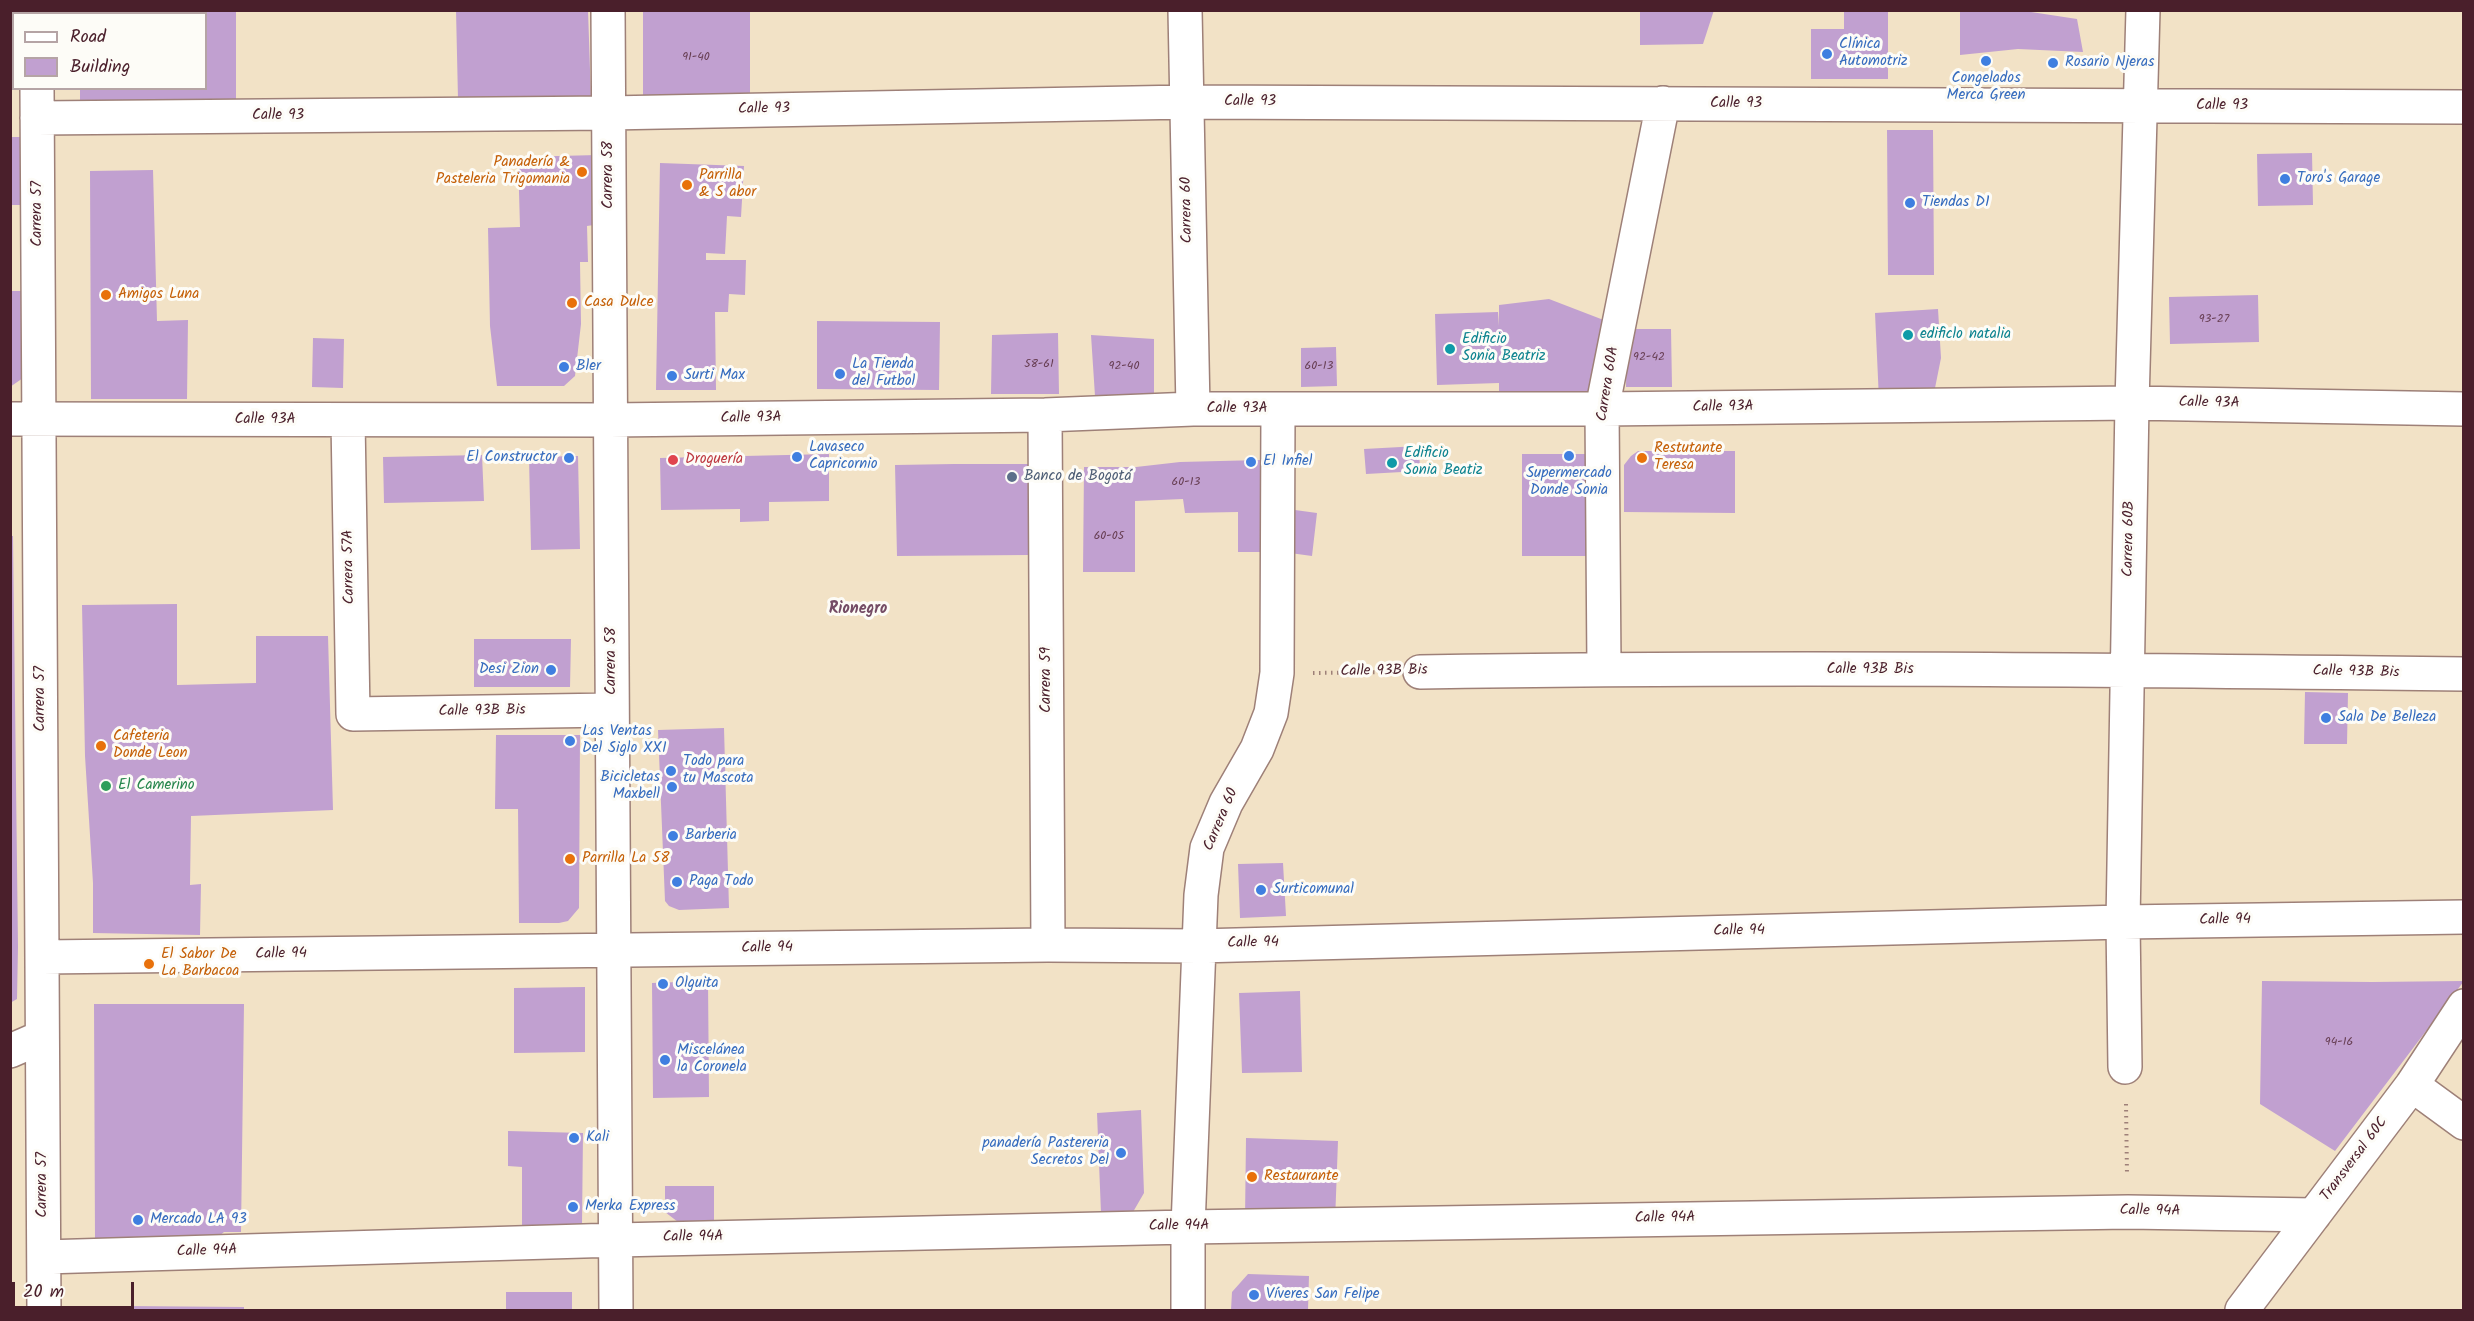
<!DOCTYPE html>
<html>
<head>
<meta charset="utf-8">
<style>
	body { margin:0 }
	#map { position:relative; width:2474px; height:1321px; overflow:hidden; background:#f2e2c6; font-family:Kalam,sans-serif }
	canvas { display:block }
	.frame { position:absolute; inset:0; border:12px solid #4a1f2b; pointer-events:none }
	.legend { position:absolute; left:12px; top:12px; width:195px; height:78px; box-sizing:border-box; background:#fdfcf7; border:2px solid #b5a4a5; margin:0; padding:8px 10px; list-style:none; font-size:18px; color:#4a1f2b }
	.legend li { display:flex; align-items:center; gap:12px; height:30px }
	.legend b { width:30px; border:2px solid #b5a4a5 }
	.scale { position:absolute; left:12px; top:1282px; width:122px; height:27px; box-sizing:border-box; border:3px solid #4a1f2b; border-top:0; padding-left:8px; font-size:18px; line-height:21px; white-space:nowrap; color:#4a1f2b; -webkit-text-stroke:4px #fdfcf7; paint-order:stroke }
</style>
</head>
<body>
<div id="map">
<canvas width="2474" height="1321"></canvas>
<div class="frame"></div>
<ul class="legend">
<li><b style="height:8px;background:#fff"></b>Road</li>
<li><b style="height:16px;background:#c1a0d0"></b>Building</li>
</ul>
<div class="scale">20 m</div>
</div>
<script>
const ctx = document.querySelector('canvas').getContext('2d');
ctx.lineJoin = 'round';
function fillPath(path, color) { ctx.fillStyle = color; ctx.fill(path, 'evenodd'); }
function strokePath(path, color, width, dash) { ctx.strokeStyle = color; ctx.lineWidth = width; ctx.lineCap = dash ? 'butt' : 'round'; ctx.setLineDash(dash || []); ctx.stroke(path); }
function write(font, color, halo, rows, align = 'center') {
  ctx.font = font + ' Kalam,sans-serif'; ctx.lineWidth = 6; ctx.setLineDash([]); ctx.textBaseline = 'middle'; ctx.strokeStyle = halo; ctx.fillStyle = color; for (const [text, x, y, turn = 0] of rows) {
    ctx.save(); ctx.translate(x, y); ctx.rotate((+turn || 0) * Math.PI / 180); ctx.textAlign = isNaN(turn) ? turn : align; if (halo) ctx.strokeText(text, 0, 0); ctx.fillText(text, 0, 0); ctx.restore();
  }
}
fillPath(new Path2D(`
	M 81,10 L 236,10 L 236,109 L 80,108 L 80,88 L 206,88 L 206,14 L 80,14 Z
	M 456,10 L 588,10 L 591,99 L 458,99 Z
	M 643,10 L 750,10 L 750,105 L 643,106 Z
	M 1640,10 L 1714,10 L 1703,44 L 1640,45 Z
	M 1844,10 L 1888,11 L 1888,79 L 1811,79 L 1811,29 L 1844,29 Z
	M 1960,10 L 2018,10 L 2077,19 L 2083,52 L 2018,49 L 1960,55 Z
	M 1887,130 L 1933,130 L 1934,275 L 1888,275 Z
	M 10,137 L 29,137 L 29,205 L 10,205 Z
	M 2312,153 L 2313,205 L 2258,206 L 2257,154 Z
	M 598,155 L 600,224 L 587,226 L 588,262 L 580,262 L 581,324 L 575,376 L 564,386 L 497,386 L 490,326 L 488,228 L 520,227 L 518,157 Z
	M 660,163 L 744,166 L 741,217 L 727,216 L 725,254 L 706,253 L 706,260 L 746,260 L 745,295 L 729,294 L 728,312 L 715,312 L 716,390 L 656,390 Z
	M 153,170 L 157,321 L 188,320 L 187,399 L 91,399 L 90,171 Z
	M 10,291 L 22,291 L 23,378 L 10,387 Z
	M 2258,295 L 2259,342 L 2170,344 L 2169,297 Z
	M 1549,299 L 1614,324 L 1592,397 L 1499,392 L 1499,383 L 1437,385 L 1435,314 L 1498,312 L 1499,326 L 1499,305 Z
	M 1938,309 L 1941,358 L 1933,398 L 1879,400 L 1875,313 Z
	M 817,321 L 940,322 L 939,390 L 817,389 Z
	M 1627,329 L 1671,329 L 1672,387 L 1626,387 Z
	M 1058,333 L 1059,394 L 991,394 L 992,335 Z
	M 1091,335 L 1154,339 L 1154,395 L 1095,396 Z
	M 313,338 L 344,339 L 343,388 L 312,387 Z
	M 1336,347 L 1337,386 L 1301,387 L 1301,348 Z
	M 1419,446 L 1420,471 L 1366,474 L 1364,449 Z
	M 1638,451 L 1735,451 L 1735,513 L 1624,512 L 1624,465 L 1631,456 Z
	M 829,454 L 829,501 L 769,502 L 769,521 L 740,522 L 740,509 L 661,510 L 660,458 Z
	M 1522,454 L 1589,454 L 1588,556 L 1522,556 Z
	M 482,455 L 484,501 L 384,503 L 383,457 Z
	M 578,456 L 580,549 L 531,550 L 529,457 Z
	M 1261,460 L 1272,552 L 1238,552 L 1238,512 L 1185,513 L 1183,499 L 1135,501 L 1135,572 L 1083,572 L 1084,467 L 1136,467 L 1180,462 Z
	M 954,464 L 1028,464 L 1028,555 L 897,556 L 895,465 Z
	M 1295,510 L 1317,513 L 1312,556 L 1290,553 Z
	M 10,536 L 13,536 L 18,947 L 17,999 L 10,1003 Z
	M 177,604 L 177,685 L 256,683 L 256,636 L 328,636 L 333,810 L 191,816 L 190,885 L 201,884 L 200,935 L 93,933 L 93,883 L 85,756 L 82,605 Z
	M 474,639 L 571,639 L 570,687 L 474,687 Z
	M 2305,692 L 2348,693 L 2347,744 L 2304,744 Z
	M 724,728 L 729,908 L 679,910 L 669,906 L 665,901 L 658,730 Z
	M 496,735 L 580,735 L 579,908 L 568,921 L 559,923 L 519,923 L 518,809 L 495,809 Z
	M 1283,863 L 1286,916 L 1240,918 L 1238,864 Z
	M 708,981 L 709,1097 L 653,1098 L 652,983 Z
	M 2262,981 L 2372,982 L 2464,981 L 2335,1151 L 2260,1104 Z
	M 585,987 L 585,1052 L 514,1053 L 514,988 Z
	M 1300,991 L 1302,1072 L 1242,1073 L 1239,993 Z
	M 94,1004 L 244,1004 L 241,1232 L 224,1232 L 213,1241 L 95,1240 Z
	M 1141,1110 L 1144,1193 L 1133,1212 L 1101,1213 L 1097,1113 Z
	M 508,1131 L 583,1133 L 582,1225 L 522,1225 L 522,1167 L 508,1166 Z
	M 1246,1138 L 1338,1141 L 1335,1222 L 1245,1219 Z
	M 665,1186 L 714,1186 L 714,1222 L 678,1222 L 665,1212 Z
	M 1248,1274 L 1309,1276 L 1308,1310 L 1231,1310 L 1232,1292 Z
	M 506,1292 L 572,1292 L 572,1310 L 506,1310 Z
	M 126,1306 L 244,1307 L 244,1310 L 126,1310 Z`), '#c1a0d0');
const minor = new Path2D(`
	M 37,10 L 37,14
	M 608,10 L 616,1310
	M 1185,10 L 1193,409
	M 10,47 L 14,48
	M 37,88 L 44,1310
	M 37,118 L 609,113 L 1186,102 L 2464,107
	M 1045,415 L 1048,945
	M 10,419 L 610,420 L 1045,415 L 1193,409 L 1602,409 L 2132,403 L 2464,409
	M 348,420 L 353,714 L 612,710
	M 1604,669 L 1602,409 L 1663,103
	M 1420,672 C 1768,666 2116,670 2464,674
	M 43,957 L 1048,945 L 1198,946 L 2123,922 L 2464,917
	M 10,1051 L 42,1037
	M 2125,1067 L 2123,922 L 2132,403 L 2143,10
	M 2412,1085 L 2464,1123
	M 44,1257 L 617,1240 L 1188,1227 L 2128,1212 L 2314,1215
	M 1188,1310 L 1188,1227 L 1201,895 L 1207,848 L 1226,803 L 1257,749 L 1271,713 L 1277,673 L 1278,409
	M 2242,1310 L 2412,1085 L 2464,1006`);
strokePath(minor, '#9e8078', 36);
strokePath(new Path2D(`
	M 1313,673 L 1384,672
	M 2126,1104 L 2127,1175`), '#9e8078', 4, [1.5, 4.5]);
strokePath(minor, '#fff', 33);
for (const [x, y, r, color] of [
	[1827,54,6,"#3f7fe0"],
	[1986,61,6,"#3f7fe0"],
	[2053,63,6,"#3f7fe0"],
	[582,172,6,"#e8710a"],
	[2285,179,6,"#3f7fe0"],
	[687,185,6,"#e8710a"],
	[1910,203,6,"#3f7fe0"],
	[106,295,6,"#e8710a"],
	[572,303,6,"#e8710a"],
	[1908,335,6,"#0f9aa8"],
	[1450,349,6,"#0f9aa8"],
	[564,367,6,"#3f7fe0"],
	[840,374,6,"#3f7fe0"],
	[672,376,6,"#3f7fe0"],
	[1569,456,6,"#3f7fe0"],
	[797,457,6,"#3f7fe0"],
	[569,458,6,"#3f7fe0"],
	[1642,458,6,"#e8710a"],
	[673,460,6,"#e0444e"],
	[1251,462,6,"#3f7fe0"],
	[1392,463,6,"#0f9aa8"],
	[1012,477,6,"#5c6f8a"],
	[551,670,6,"#3f7fe0"],
	[2326,718,6,"#3f7fe0"],
	[570,741,6,"#3f7fe0"],
	[101,746,6,"#e8710a"],
	[671,771,6,"#3f7fe0"],
	[106,786,6,"#2e9e5b"],
	[672,787,6,"#3f7fe0"],
	[673,836,6,"#3f7fe0"],
	[570,859,6,"#e8710a"],
	[677,882,6,"#3f7fe0"],
	[1261,890,6,"#3f7fe0"],
	[149,964,6,"#e8710a"],
	[663,984,6,"#3f7fe0"],
	[665,1060,6,"#3f7fe0"],
	[574,1138,6,"#3f7fe0"],
	[1121,1153,6,"#3f7fe0"],
	[1252,1177,6,"#e8710a"],
	[573,1207,6,"#3f7fe0"],
	[138,1220,6,"#3f7fe0"],
	[1254,1295,6,"#3f7fe0"]
]) { const dot = new Path2D(); dot.arc(x, y, r, 0, 2 * Math.PI); ctx.fillStyle = color; ctx.fill(dot); strokePath(dot, '#fdfcf7', 2); }
write('12px', '#683f54', null, [
	["91-40",696,58],
	["93-27",2214,320],
	["92-42",1649,358],
	["58-61",1039,365],
	["92-40",1124,367],
	["60-13",1319,367],
	["60-13",1186,483],
	["60-05",1109,537],
	["94-16",2339,1043]
]);
write('15px', '#366cbe', '#fdfcf7', [
	["Clínica",1839,45],
	["Automotriz",1839,62],
	["Rosario Njeras",2065,63],
	["Congelados",1986,79,"center"],
	["Merca Green",1986,96,"center"],
	["Toro's Garage",2297,179],
	["Tiendas D1",1922,203],
	["La Tienda",852,365],
	["del Futbol",852,382],
	["Bler",576,367],
	["Surti Max",684,376],
	["Lavaseco",809,448],
	["Capricornio",809,465],
	["El Constructor",557,458,"right"],
	["El Infiel",1263,462],
	["Supermercado",1569,474,"center"],
	["Donde Sonia",1569,491,"center"],
	["Desi Zion",539,670,"right"],
	["Sala De Belleza",2338,718],
	["Las Ventas",582,732],
	["Del Siglo XXI",582,749],
	["Todo para",683,762],
	["tu Mascota",683,779],
	["Bicicletas",660,778,"right"],
	["Maxbell",660,795,"right"],
	["Barberia",685,836],
	["Paga Todo",689,882],
	["Surticomunal",1273,890],
	["Olguita",675,984],
	["Miscelánea",677,1051],
	["la Coronela",677,1068],
	["Kali",586,1138],
	["panadería Pastereria",1109,1144,"right"],
	["Secretos Del",1109,1161,"right"],
	["Merka Express",585,1207],
	["Mercado LA 93",150,1220],
	["Víveres San Felipe",1266,1295]
], 'left');
write('15px', '#4a1f2b', '#fdfcf7', [
	["Calle 93",1250,102],
	["Calle 93",1736,104],
	["Calle 93",2222,106],
	["Calle 93",764,110,-1],
	["Calle 93",278,116],
	["Carrera 58",609,175,-90],
	["Carrera 60",1188,210,-91],
	["Carrera 57",38,214,-90],
	["Carrera 60A",1609,384,-81],
	["Calle 93A",2209,404,1],
	["Calle 93A",1723,408,-1],
	["Calle 93A",1237,409],
	["Calle 93A",751,419,-1],
	["Calle 93A",265,420],
	["Carrera 60B",2130,539,-89],
	["Carrera 57A",350,567,-91],
	["Carrera 58",612,661,-90],
	["Calle 93B Bis",1870,670],
	["Calle 93B Bis",1384,672,-1],
	["Calle 93B Bis",2356,673,1],
	["Carrera 59",1047,680,-90],
	["Carrera 57",41,699,-90],
	["Calle 93B Bis",482,712,-1],
	["Carrera 60",1222,820,-67],
	["Calle 94",2225,921,-1],
	["Calle 94",1739,932,-1],
	["Calle 94",1253,944,-1],
	["Calle 94",767,949,-1],
	["Calle 94",281,955,-1],
	["Transversal 60C",2355,1160,-53],
	["Carrera 57",43,1185,-90],
	["Calle 94A",2150,1212,1],
	["Calle 94A",1665,1219,-1],
	["Calle 94A",1179,1227,-1],
	["Calle 94A",693,1238,-1],
	["Calle 94A",207,1252,-2]
]);
write('15px', '#c56008', '#fdfcf7', [
	["Panadería &",570,163,"right"],
	["Pasteleria Trigomania",570,180,"right"],
	["Parrilla",699,176],
	["& S abor",699,193],
	["Amigos Luna",118,295],
	["Casa Dulce",584,303],
	["Restutante",1654,449],
	["Teresa",1654,466],
	["Cafeteria",113,737],
	["Donde Leon",113,754],
	["Parrilla La 58",582,859],
	["El Sabor De",161,955],
	["La Barbacoa",161,972],
	["Restaurante",1264,1177]
], 'left');
write('15px', '#0d838f', '#fdfcf7', [
	["edificlo natalia",1920,335],
	["Edificio",1462,340],
	["Sonia Beatriz",1462,357],
	["Edificio",1404,454],
	["Sonia Beatiz",1404,471]
], 'left');
write('15px', '#be3a42', '#fdfcf7', [
	["Droguería",685,460]
], 'left');
write('15px', '#4e5e75', '#fdfcf7', [
	["Banco de Bogotá",1024,477]
], 'left');
write('15px', '#27864d', '#fdfcf7', [
	["El Camerino",118,786]
], 'left');
write('bold 16px', '#744c65', '#fdfcf7', [
	["Rionegro",858,610]
]);
</script>
</body>
</html>
